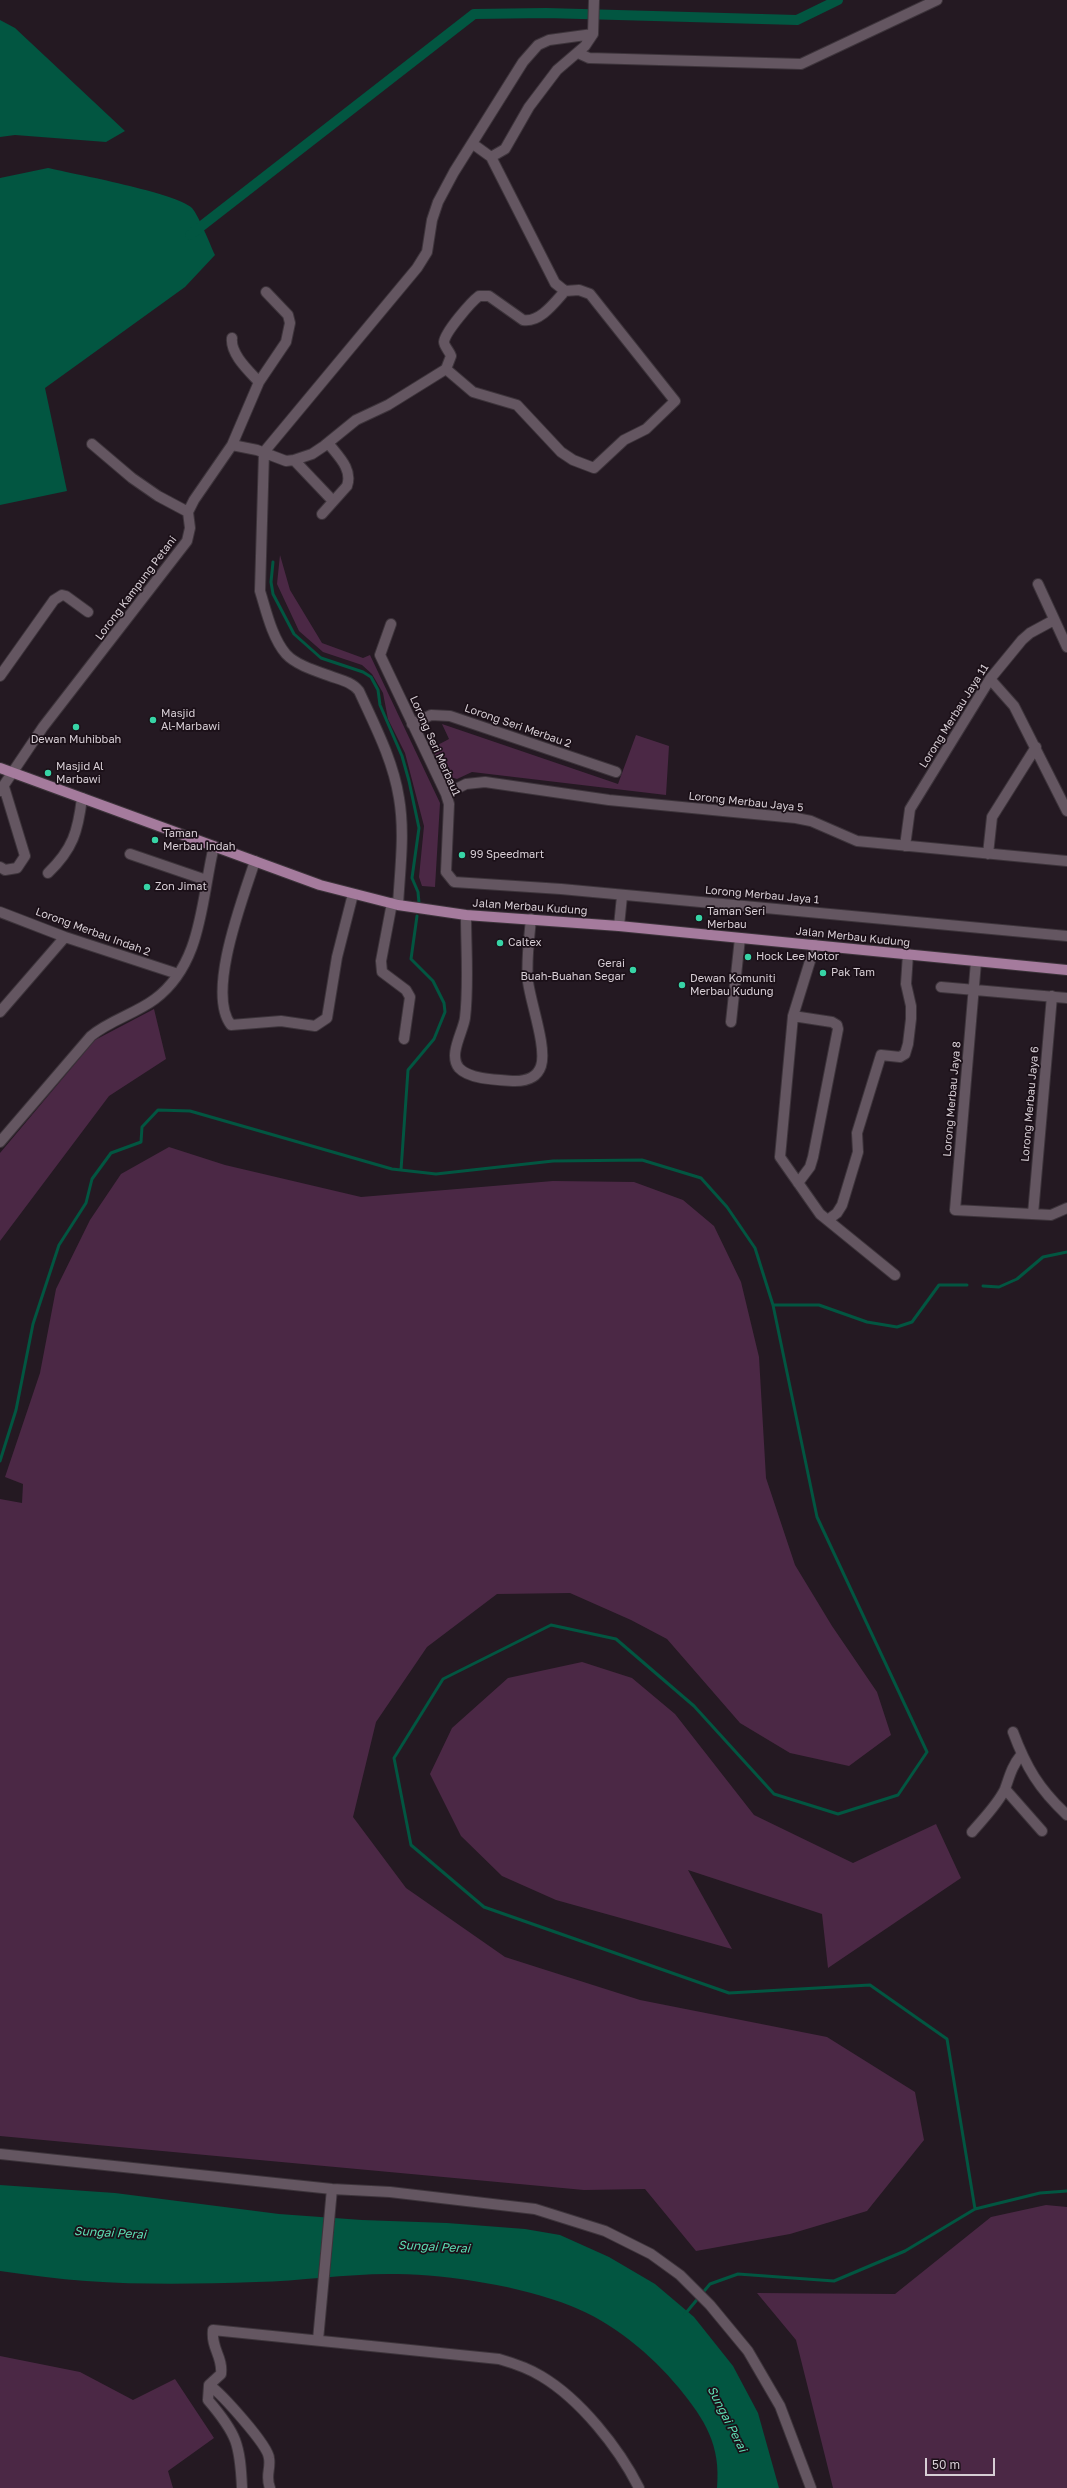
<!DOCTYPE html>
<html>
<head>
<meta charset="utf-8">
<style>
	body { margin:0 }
	#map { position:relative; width:1067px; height:2488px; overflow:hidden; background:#241922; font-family:"Golos Text",sans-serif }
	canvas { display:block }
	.scale { position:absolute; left:925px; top:2458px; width:70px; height:18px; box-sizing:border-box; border:2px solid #d7ced5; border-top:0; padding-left:5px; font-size:12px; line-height:14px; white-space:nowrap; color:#d7ced5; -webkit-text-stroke:3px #1b1018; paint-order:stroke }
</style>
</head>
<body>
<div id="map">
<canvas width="1067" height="2488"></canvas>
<div class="scale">50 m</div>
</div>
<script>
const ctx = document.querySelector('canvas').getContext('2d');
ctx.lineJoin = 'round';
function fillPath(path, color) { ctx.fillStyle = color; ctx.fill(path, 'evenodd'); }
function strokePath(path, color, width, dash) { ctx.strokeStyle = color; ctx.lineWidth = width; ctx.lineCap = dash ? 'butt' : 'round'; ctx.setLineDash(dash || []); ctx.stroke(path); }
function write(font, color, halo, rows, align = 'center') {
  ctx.font = font + ' "Golos Text",sans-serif'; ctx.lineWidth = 3.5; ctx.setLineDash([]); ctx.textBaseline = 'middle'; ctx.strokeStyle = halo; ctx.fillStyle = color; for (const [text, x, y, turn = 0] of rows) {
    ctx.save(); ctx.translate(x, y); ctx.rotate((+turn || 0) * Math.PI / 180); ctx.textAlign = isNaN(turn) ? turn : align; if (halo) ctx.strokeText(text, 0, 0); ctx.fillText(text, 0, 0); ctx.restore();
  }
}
fillPath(new Path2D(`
	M 280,555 L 290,590 L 322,643 L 363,658 L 370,655 L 440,803 L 435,887 L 422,886 L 419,877 L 424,826 L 405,753 L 388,719 L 383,693 L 372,674 L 362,665 L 323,652 L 299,631 L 277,584 Z
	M 442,724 L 618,784 L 636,735 L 669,746 L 666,795 L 472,772 L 457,779 L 444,775 L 432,748 L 449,739 Z
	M 154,1009 L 166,1059 L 109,1096 L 0,1241 L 0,1153 L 95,1040 Z
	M 169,1147 L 225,1165 L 361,1197 L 553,1181 L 634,1182 L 683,1200 L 714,1226 L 741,1282 L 759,1357 L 766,1478 L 795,1565 L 832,1626 L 877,1692 L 891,1735 L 849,1766 L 790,1753 L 740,1723 L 667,1639 L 631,1620 L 570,1593 L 497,1594 L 427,1647 L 376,1722 L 353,1817 L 406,1888 L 505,1957 L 640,2000 L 827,2037 L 915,2092 L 924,2140 L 867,2211 L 790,2234 L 696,2251 L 645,2189 L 584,2190 L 0,2136 L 0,1499 L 22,1503 L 23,1484 L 5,1477 L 40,1373 L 56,1289 L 90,1220 L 121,1174 Z
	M 582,1662 L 632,1678 L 675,1714 L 754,1815 L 853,1863 L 936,1824 L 961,1878 L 828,1968 L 822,1914 L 688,1870 L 732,1949 L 556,1900 L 502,1876 L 461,1836 L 430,1774 L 452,1728 L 508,1678 Z
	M 1046,2205 L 1067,2207 L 1067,2488 L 833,2488 L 796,2340 L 757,2293 L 895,2294 L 991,2217 Z
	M 0,2356 L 80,2372 L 133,2400 L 175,2379 L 214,2438 L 168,2471 L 173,2488 L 0,2488 Z`), '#4b2845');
fillPath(new Path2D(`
	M 0,20 L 15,28 L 125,131 L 106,142 L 15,135 L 0,137 Z
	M 48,168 C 74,174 177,193 192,208 C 200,218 209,242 215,255 L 185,287 L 45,388 L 67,491 L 0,505 L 0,178 Z
	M 0,2185 L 115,2193 L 279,2214 L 362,2220 L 447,2223 L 525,2229 L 560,2235 L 609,2257 L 655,2284 L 694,2317 L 733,2366 L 758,2413 L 779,2488 L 717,2488 C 721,2445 705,2420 679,2388 C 651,2354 612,2322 571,2306 C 521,2286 450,2275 397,2274 C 350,2273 303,2281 256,2282 C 200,2284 142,2285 86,2281 C 58,2279 29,2275 0,2271 Z`), '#025641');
strokePath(new Path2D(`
	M 273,562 L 271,582 L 273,594 L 294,634 L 321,658 L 363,672 L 371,677 L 378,690 L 380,705 L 402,756 L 409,781 L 419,828 L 412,878 L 418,892 L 419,903
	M 401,1170 L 408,1070 L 434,1039 L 445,1012 L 444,1003 L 433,981 L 411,959 L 417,916
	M 983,1286 L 999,1287 L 1017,1279 L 1043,1257 L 1067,1252
	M 773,1305 L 819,1305 L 867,1322 L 897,1327 L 912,1322 L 939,1285 L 967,1285
	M 0,1461 L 16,1410 L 33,1324 L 59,1245 L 86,1203 L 92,1179 L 111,1153 L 141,1142 L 142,1127 L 158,1110 L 190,1111 L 392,1169 L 436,1174 L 553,1161 L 642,1160 L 701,1178 L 727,1207 L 755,1248 L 773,1305 L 817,1517 L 927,1752 L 898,1795 L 838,1814 L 774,1794 L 694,1706 L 616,1639 L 551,1625 L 443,1679 L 394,1758 L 411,1845 L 484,1907 L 729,1993 L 870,1985 L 947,2039 L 975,2209 L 1040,2193 L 1067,2191
	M 685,2314 L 710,2284 L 738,2274 L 834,2281 L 905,2251 L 975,2209`), '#025641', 3);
strokePath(new Path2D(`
	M 190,235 L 474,14 L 546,13 L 797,20 L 838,0`), '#025641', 10);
const minor = new Path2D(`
	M 578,53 L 589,58 L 801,64 L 937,0
	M 491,157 L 505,149 L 529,107 L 557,70 L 585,46 L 593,34 L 594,0
	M 232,338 C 230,354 249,371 259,382
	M 446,369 L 473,392 L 517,405 L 561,452 L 573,460 L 594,468 L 624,440 L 646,429 L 675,401 L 590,294 L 579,290 L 565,291 L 555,283 L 491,157 L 473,144
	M 92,444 L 132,478 L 158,496 L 188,512
	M 232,445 L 257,450 L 286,461 L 294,460 L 312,454 L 324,446 L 356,420 L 388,405 L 446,369 L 451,356 C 450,352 444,346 444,342 C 445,332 471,302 479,296 L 489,296 L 523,320 C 540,323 555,302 565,291
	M 294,460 L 333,501
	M 322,514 L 347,486 C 353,469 338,456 328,443
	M 1038,584 L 1067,647
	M 391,624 L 380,655 L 446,794 L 449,804 L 446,872 L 454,882 L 561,889 L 1067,936
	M 0,676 L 54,600 L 62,595 L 66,596 L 88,612
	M 990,679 L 1014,706 L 1067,811
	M 412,724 L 431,715 L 450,716 L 616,772
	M 0,791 L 43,727 L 187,541 L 190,528 L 188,512 L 194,500 L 232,445 L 259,382 L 286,342 L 290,323 L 288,315 L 266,292
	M 446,794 L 466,784 L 485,782 L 609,800 L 796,818 L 811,821 L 857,841 L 1067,861
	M 905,846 L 910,809 L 990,679 L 1022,640 L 1030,633 L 1054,620
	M 130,854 L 206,880
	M 988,854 L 992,817 L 1036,747
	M 255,861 C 243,898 206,993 231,1025 L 281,1021 L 315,1026 L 327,1018 L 337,957 L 353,894
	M 0,867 L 5,870 L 17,868 L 25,856 L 4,787
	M 48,873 C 73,849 78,831 82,798
	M 392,903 L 381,961 L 382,972 L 406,990 L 410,997 L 404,1039
	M 398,905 C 400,869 405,833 399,798 C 393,760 375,726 359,691 C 352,682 341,680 330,676 C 316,671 296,665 286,654 C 272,638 266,610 260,591 L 264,452 L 417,268 L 427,252 L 432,220 L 438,202 L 454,172 L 523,62 L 538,45 L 549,40 L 593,34
	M 0,912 L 65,937 L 178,974
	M 466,915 C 466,949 469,985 465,1018 C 463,1032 448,1055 459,1068 C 470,1080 500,1080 515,1081 C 526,1081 537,1078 541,1066 C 547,1048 531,1004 528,982 C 526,961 529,940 531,919
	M 619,926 L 622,896
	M 815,945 L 793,1016 L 780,1157 L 820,1214 L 895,1275
	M 976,962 L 955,1210 L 1051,1215 L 1067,1208
	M 941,987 L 1067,998
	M 0,1012 L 65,937
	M 793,1016 L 832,1022 L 837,1025 L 838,1029 L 813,1157 L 810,1167 L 798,1183
	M 731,1022 L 740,938
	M 0,1142 L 91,1036 C 110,1020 135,1014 155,999 C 203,963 201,899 214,846
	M 1033,1214 L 1052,996
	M 829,1219 L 837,1213 L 842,1205 L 858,1152 L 857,1133 L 881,1055 L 900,1057 L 905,1054 L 908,1044 L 911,1019 L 911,1006 L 906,984 L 908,954
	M 1013,1732 C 1026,1767 1039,1789 1067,1815
	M 1005,1789 L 1042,1831
	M 972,1832 C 983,1819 998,1804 1005,1789 C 1010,1775 1012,1766 1021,1755
	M 0,2154 L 332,2189 L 390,2192 L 535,2209 L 605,2231 L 651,2254 L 680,2275 L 710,2305 L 748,2351 L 780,2406 L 811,2488
	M 318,2340 L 332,2189
	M 209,2385 C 221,2393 268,2445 269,2458 C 271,2469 265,2476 270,2488
	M 242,2488 C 240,2444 237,2434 208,2400 L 209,2385 L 221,2374 C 223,2356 211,2349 213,2330 L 499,2359 C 513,2363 528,2368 541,2376 C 580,2399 619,2448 639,2488`);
const major = new Path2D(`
	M 0,768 L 320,885 L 398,905 L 466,915 L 619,926 L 1067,970`);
strokePath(minor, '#3d343b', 12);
strokePath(major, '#3d343b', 12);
strokePath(minor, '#645661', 10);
strokePath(major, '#a57b9d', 10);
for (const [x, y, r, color] of [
	[153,720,4,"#37d4a6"],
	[76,727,4,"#37d4a6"],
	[48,773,4,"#37d4a6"],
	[155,840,4,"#37d4a6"],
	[462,855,4,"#37d4a6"],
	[147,887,4,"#37d4a6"],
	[699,918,4,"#37d4a6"],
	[500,943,4,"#37d4a6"],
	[748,957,4,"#37d4a6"],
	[633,970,4,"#37d4a6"],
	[823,973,4,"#37d4a6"],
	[682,985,4,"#37d4a6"]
]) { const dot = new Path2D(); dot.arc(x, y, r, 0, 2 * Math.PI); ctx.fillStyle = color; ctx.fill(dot); strokePath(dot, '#1b1018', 1.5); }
write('11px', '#d7ced5', '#1b1018', [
	["Lorong Kampung Petani",136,588,-53],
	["Lorong Merbau Jaya 11",954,716,-58],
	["Lorong Seri Merbau 2",518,726,19],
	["Lorong Seri Merbau1",435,746,66],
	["Lorong Merbau Jaya 5",746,802,6],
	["Lorong Merbau Jaya 1",762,895,5],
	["Jalan Merbau Kudung",530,907,4],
	["Lorong Merbau Indah 2",93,932,20],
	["Jalan Merbau Kudung",853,937,6],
	["Lorong Merbau Jaya 8",952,1099,-85],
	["Lorong Merbau Jaya 6",1030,1104,-85]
]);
write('11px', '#d7ced5', '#1b1018', [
	["Masjid",161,714],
	["Al-Marbawi",161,727],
	["Dewan Muhibbah",76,740,"center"],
	["Masjid Al",56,767],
	["Marbawi",56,780],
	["Taman",163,834],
	["Merbau Indah",163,847],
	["99 Speedmart",470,855],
	["Zon Jimat",155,887],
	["Taman Seri",707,912],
	["Merbau",707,925],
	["Caltex",508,943],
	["Hock Lee Motor",756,957],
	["Gerai",625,964,"right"],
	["Buah-Buahan Segar",625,977,"right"],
	["Pak Tam",831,973],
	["Dewan Komuniti",690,979],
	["Merbau Kudung",690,992]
], 'left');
write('italic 12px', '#5ddfb4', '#1b1018', [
	["Sungai Perai",110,2233,3],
	["Sungai Perai",434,2247,3],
	["Sungai Perai",727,2419,63]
]);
</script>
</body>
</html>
